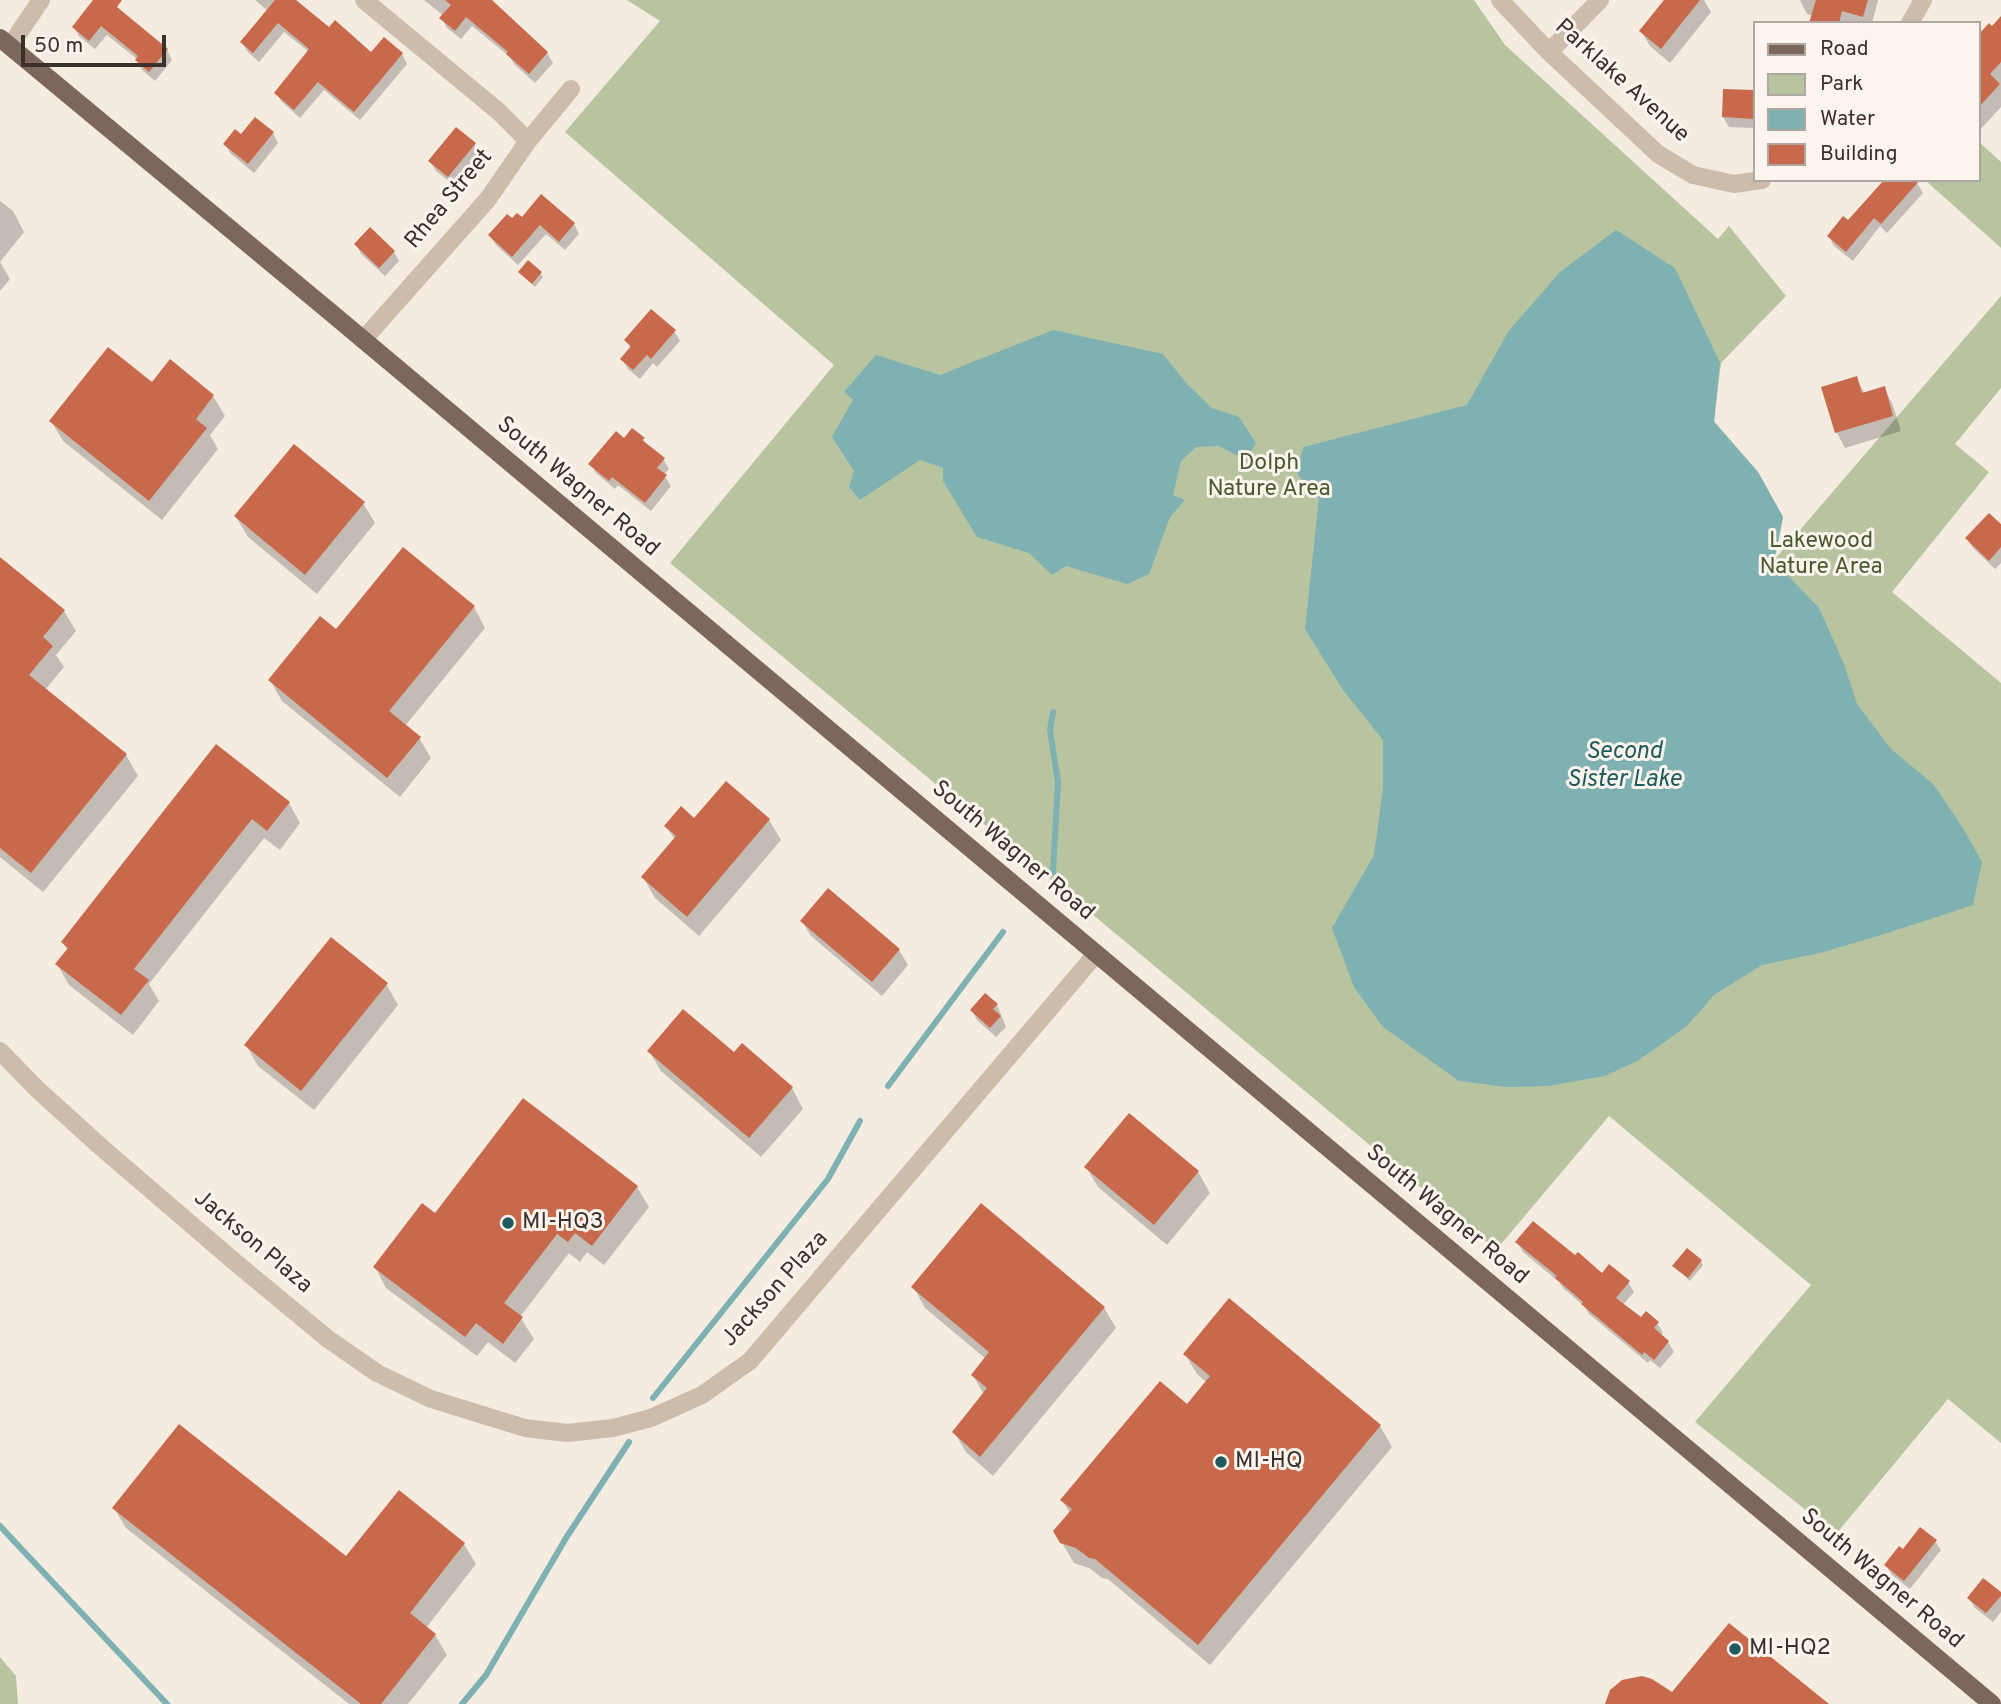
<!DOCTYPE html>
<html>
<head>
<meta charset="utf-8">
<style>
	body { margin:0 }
	#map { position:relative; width:2001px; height:1704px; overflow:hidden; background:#f4ebe1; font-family:Overpass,sans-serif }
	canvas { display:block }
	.legend { position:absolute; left:1753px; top:21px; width:228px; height:161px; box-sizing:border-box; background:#fbf5ee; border:2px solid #aea6a0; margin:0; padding:9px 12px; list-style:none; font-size:21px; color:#3b302b }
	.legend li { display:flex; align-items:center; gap:14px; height:35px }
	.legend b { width:35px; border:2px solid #aea6a0 }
	.scale { position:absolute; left:21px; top:35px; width:145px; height:32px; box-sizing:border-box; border:4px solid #3b302b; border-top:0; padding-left:9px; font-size:21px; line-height:24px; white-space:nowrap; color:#3b302b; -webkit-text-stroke:5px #fbf5ee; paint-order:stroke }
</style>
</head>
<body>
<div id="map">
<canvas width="2001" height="1704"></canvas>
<ul class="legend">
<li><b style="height:9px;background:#7d675c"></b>Road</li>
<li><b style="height:19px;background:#b8c4a0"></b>Park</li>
<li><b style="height:19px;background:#7fb0b2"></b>Water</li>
<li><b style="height:19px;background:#c8694b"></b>Building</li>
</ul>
<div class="scale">50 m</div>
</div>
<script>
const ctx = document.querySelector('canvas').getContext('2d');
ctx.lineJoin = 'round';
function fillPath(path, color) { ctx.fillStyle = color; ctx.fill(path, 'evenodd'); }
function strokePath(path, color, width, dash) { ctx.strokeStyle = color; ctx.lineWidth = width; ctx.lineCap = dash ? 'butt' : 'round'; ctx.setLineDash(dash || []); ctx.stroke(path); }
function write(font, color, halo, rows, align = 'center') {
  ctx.font = font + ' Overpass,sans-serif'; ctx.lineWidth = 6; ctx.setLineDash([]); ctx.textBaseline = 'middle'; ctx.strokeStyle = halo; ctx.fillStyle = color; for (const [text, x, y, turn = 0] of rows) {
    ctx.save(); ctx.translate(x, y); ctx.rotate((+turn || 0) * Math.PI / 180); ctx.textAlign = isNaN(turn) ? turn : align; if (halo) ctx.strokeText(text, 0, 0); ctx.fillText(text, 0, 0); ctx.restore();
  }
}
fillPath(new Path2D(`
	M 627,0 L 1474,0 L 1505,45 L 1718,239 L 1729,226 L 1786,296 L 1721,363 L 1714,421 L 1758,472 L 1783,517 L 1775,559 L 2001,296 L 2001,388 L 1955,444 L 1989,472 L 1892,592 L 2001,683 L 2001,1443 L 1948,1399 L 1836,1534 L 1695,1422 L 1811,1285 L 1609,1116 L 1496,1250 L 670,563 L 834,365 L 565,132 L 660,21 Z
	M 1978,141 L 2001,162 L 2001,248 L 1925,180 L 1978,180 Z
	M 0,1657 L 16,1676 L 18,1704 L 0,1704 Z`), '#b8c4a0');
fillPath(new Path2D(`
	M 1616,230 L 1675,268 L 1720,363 L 1714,422 L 1758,472 L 1783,517 L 1774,561 L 1819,608 L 1844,664 L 1857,704 L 1891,749 L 1933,784 L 1963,828 L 1982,862 L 1973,905 L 1878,936 L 1820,953 L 1762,965 L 1714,995 L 1687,1026 L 1639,1060 L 1605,1076 L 1548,1086 L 1506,1087 L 1459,1081 L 1383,1027 L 1354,987 L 1332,928 L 1374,855 L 1383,788 L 1383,740 L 1343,690 L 1305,629 L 1319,498 L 1297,474 L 1303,447 L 1467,405 L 1508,332 L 1560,272 Z
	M 1053,330 L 1163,354 L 1188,385 L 1212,408 L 1239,417 L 1256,443 L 1246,460 L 1219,446 L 1196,447 L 1181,461 L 1173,495 L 1185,500 L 1170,517 L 1149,574 L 1127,584 L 1066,566 L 1052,575 L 1029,553 L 977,537 L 943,481 L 943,468 L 920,460 L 860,500 L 849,487 L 854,471 L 832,437 L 853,400 L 844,392 L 876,355 L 940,375 Z`), '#7fb0b2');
fillPath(new Path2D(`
	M 96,0 L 102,0 L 167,50 L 172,60 L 155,81 L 142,70 L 137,59 L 107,35 L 95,49 L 79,36 L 74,27 Z
	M 255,0 L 293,0 L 329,29 L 371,54 L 402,54 L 407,64 L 360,120 L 324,90 L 300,118 L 282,102 L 276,93 L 309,52 L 284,32 L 259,62 L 248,52 L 242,43 L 268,11 Z
	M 424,0 L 489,0 L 547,53 L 553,63 L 535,83 L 514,64 L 510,57 L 472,26 L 461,39 L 447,28 L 442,18 L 444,16 Z
	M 1667,0 L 1704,0 L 1711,12 L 1670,63 L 1650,46 L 1641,31 Z
	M 1800,0 L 1878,0 L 1872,23 L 1811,23 L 1813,16 L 1807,14 Z
	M 2001,19 L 2001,107 L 1978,132 L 1978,37 Z
	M 1724,91 L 1754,92 L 1754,128 L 1729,127 L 1723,117 Z
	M 273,133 L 278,143 L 254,173 L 230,153 L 225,144 Z
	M 474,144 L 480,154 L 454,185 L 436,171 L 430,161 Z
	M 1917,183 L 1923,193 L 1887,233 L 1880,226 L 1853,261 L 1834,246 L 1829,236 L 1848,222 Z
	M 0,201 L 13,211 L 24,232 L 0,262 L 10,279 L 0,291 Z
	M 522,220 L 574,224 L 579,234 L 565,250 L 546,234 L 518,265 L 496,245 L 490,236 L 512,221 Z
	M 356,244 L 394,252 L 399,261 L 385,276 L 361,254 Z
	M 520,272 L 540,273 L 543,277 L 535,287 Z
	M 674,331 L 680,341 L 657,367 L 653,363 L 640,379 L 628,369 L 622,359 L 631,349 L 626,341 Z
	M 1856,378 L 1865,394 L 1884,388 L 1892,403 L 1901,431 L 1845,448 L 1837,433 L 1823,388 Z
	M 152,385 L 213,396 L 225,416 L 210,435 L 218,449 L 162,520 L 63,441 L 51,421 Z
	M 643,439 L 648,447 L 663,459 L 669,469 L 664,475 L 671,486 L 651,511 L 618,485 L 615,489 L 596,473 L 591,464 L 624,440 Z
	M 363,503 L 375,523 L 317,594 L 248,537 L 236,517 Z
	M 2001,526 L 2001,563 L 1995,569 L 1973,548 L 1967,539 Z
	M 0,559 L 64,611 L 76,631 L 56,655 L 64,667 L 45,690 L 126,755 L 138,776 L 43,892 L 0,857 Z
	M 474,607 L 485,628 L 405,726 L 419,738 L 431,758 L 400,797 L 282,701 L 270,680 L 336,632 Z
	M 216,747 L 289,803 L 300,823 L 280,850 L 264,838 L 149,984 L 159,1001 L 133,1035 L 69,985 L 57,964 L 68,951 L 63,943 Z
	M 694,820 L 769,820 L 781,840 L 699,936 L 655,898 L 643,877 L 675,840 L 666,826 Z
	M 828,890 L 899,950 L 908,965 L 882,996 L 811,936 L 802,921 Z
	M 386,984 L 398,1005 L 314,1110 L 258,1066 L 246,1045 Z
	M 997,1005 L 1006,1027 L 996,1037 L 977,1020 L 972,1011 Z
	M 649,1051 L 734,1055 L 792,1088 L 803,1109 L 761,1157 L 661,1071 Z
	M 1130,1115 L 1198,1172 L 1210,1193 L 1167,1245 L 1098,1187 L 1086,1167 Z
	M 637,1187 L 649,1207 L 604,1265 L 587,1252 L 580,1262 L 569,1253 L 520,1317 L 534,1339 L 515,1363 L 488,1342 L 477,1356 L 386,1288 L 375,1267 L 436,1216 Z
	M 1518,1243 L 1575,1257 L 1603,1276 L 1628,1282 L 1634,1292 L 1623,1305 L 1642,1320 L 1657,1323 L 1663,1333 L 1660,1336 L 1668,1342 L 1674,1352 L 1660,1368 L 1650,1360 L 1648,1363 L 1589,1314 L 1585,1307 L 1563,1288 L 1559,1282 L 1523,1252 Z
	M 1701,1261 L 1703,1265 L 1690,1281 L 1674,1266 Z
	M 914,1288 L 1104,1308 L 1116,1328 L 993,1476 L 966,1452 L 954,1432 L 984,1395 L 973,1375 L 986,1359 L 925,1308 Z
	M 1229,1301 L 1380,1426 L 1392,1447 L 1210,1665 L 1108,1579 L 1102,1578 L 1089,1568 L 1074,1563 L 1055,1531 L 1070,1513 L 1062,1500 L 1187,1406 L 1207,1383 L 1197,1374 L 1185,1354 Z
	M 114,1508 L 347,1558 L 464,1544 L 476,1564 L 426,1628 L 435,1635 L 447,1655 L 408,1704 L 349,1704 L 126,1528 Z
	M 1935,1541 L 1941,1550 L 1910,1589 L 1892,1575 L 1886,1565 L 1903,1551 Z
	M 2001,1595 L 2001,1612 L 1993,1622 L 1975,1608 L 1969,1598 Z`), '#0003');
strokePath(new Path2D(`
	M 1053,712 L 1050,730 L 1058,782 L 1053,872
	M 888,1086 L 1003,932
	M 653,1398 L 828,1179 L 860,1121
	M 0,1526 L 167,1704
	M 462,1704 L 486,1675 L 566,1538 L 629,1442`), '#7fb0b2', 6);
fillPath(new Path2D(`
	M 93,0 L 122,0 L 117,7 L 168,49 L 149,72 L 135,60 L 138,56 L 101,26 L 89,41 L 72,27 Z
	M 275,0 L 296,0 L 329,27 L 335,20 L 371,52 L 384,37 L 403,53 L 354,112 L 318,82 L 294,110 L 274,93 L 309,49 L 278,23 L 253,53 L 240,42 Z
	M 445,0 L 492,0 L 548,52 L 529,74 L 506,54 L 508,52 L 466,17 L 455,31 L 439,18 L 451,5 Z
	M 1664,0 L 1700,0 L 1661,49 L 1639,31 Z
	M 1816,0 L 1868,0 L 1863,17 L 1842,11 L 1839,23 L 1809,23 Z
	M 2001,16 L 2001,62 L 1990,74 L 2000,84 L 1978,108 L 1978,35 L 1989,23 L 1992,26 Z
	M 1723,89 L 1754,90 L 1754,119 L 1722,117 Z
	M 255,117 L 274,132 L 248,164 L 223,144 L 235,129 L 241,134 Z
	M 456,127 L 476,143 L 448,177 L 428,161 Z
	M 1884,180 L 1920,180 L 1881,224 L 1874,218 L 1846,252 L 1827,236 L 1843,216 L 1848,220 Z
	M 541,194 L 575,223 L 559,242 L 540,225 L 512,257 L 488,235 L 507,214 L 512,218 L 517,213 L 522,217 Z
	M 370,227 L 395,251 L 379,268 L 354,244 Z
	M 528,260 L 542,272 L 532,284 L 518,272 Z
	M 651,309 L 676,330 L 651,359 L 647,355 L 633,370 L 620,359 L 631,346 L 624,340 Z
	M 108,347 L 152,382 L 170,359 L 214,395 L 196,419 L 207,428 L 149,501 L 49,421 Z
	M 1857,376 L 1862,393 L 1885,386 L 1893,416 L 1835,433 L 1821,387 Z
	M 632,428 L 645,438 L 642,440 L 665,458 L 657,468 L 667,475 L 645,503 L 612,477 L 609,481 L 588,464 L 616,431 L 624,438 Z
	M 294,444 L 365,502 L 305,575 L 234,516 Z
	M 1989,513 L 2001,524 L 2001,547 L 1989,561 L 1965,538 Z
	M 403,547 L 475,606 L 389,711 L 421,737 L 387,778 L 268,680 L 320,616 L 336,629 Z
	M 0,557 L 65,610 L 43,637 L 53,646 L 29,675 L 127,754 L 31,873 L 0,848 Z
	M 216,744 L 290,802 L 267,831 L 252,819 L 134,969 L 149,980 L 121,1015 L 55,964 L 68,948 L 61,942 Z
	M 726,781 L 770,819 L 687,917 L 641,877 L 676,836 L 664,826 L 681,806 L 694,818 Z
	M 828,888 L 900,949 L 872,982 L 800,921 Z
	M 331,937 L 388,983 L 301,1091 L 244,1045 Z
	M 985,993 L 998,1004 L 993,1009 L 1001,1016 L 990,1028 L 970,1010 Z
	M 683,1009 L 734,1052 L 742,1043 L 793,1087 L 749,1138 L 647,1051 Z
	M 523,1098 L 638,1186 L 592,1246 L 575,1233 L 568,1242 L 557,1234 L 504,1303 L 523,1317 L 503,1344 L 476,1323 L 465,1337 L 373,1267 L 422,1203 L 435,1213 Z
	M 1129,1113 L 1199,1171 L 1154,1225 L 1084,1167 Z
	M 981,1203 L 1105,1307 L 980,1457 L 952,1432 L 987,1388 L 971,1375 L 989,1352 L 911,1287 Z
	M 1533,1221 L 1575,1255 L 1578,1252 L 1602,1273 L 1609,1264 L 1630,1281 L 1616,1298 L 1641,1317 L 1646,1311 L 1659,1322 L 1654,1328 L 1669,1341 L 1654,1360 L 1644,1352 L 1642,1355 L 1581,1304 L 1583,1302 L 1555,1278 L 1557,1276 L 1515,1242 Z
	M 1687,1248 L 1702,1260 L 1688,1278 L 1672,1266 Z
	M 1229,1298 L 1381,1425 L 1198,1645 L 1095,1559 L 1089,1558 L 1076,1548 L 1060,1543 L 1053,1531 L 1072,1509 L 1060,1500 L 1160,1381 L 1187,1404 L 1210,1376 L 1183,1354 Z
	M 179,1424 L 346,1556 L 399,1490 L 465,1543 L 410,1613 L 436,1634 L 381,1704 L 361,1704 L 112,1508 Z
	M 1920,1527 L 1937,1540 L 1904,1581 L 1884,1565 L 1899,1546 L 1903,1549 Z
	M 1983,1578 L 2001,1592 L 2001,1596 L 1986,1613 L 1967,1598 Z
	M 1729,1623 L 1829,1704 L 1605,1704 L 1610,1690 L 1622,1680 L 1642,1676 L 1652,1679 L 1672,1692 Z`), '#c8694b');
strokePath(new Path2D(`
	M 364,0 L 498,111 L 528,141
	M 1500,0 L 1549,52 L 1658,154 L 1693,175 L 1734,184 L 1762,180
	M 1910,23 L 1923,0
	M 10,46 L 41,0
	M 1549,52 L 1600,0
	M 363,340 L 488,199 L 528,141 L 571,89
	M 0,1051 L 37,1089 L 101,1147 L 236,1263 L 328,1339 L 377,1373 L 431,1399 L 525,1428 L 567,1433 L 613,1428 L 651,1418 L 702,1395 L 750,1361 L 1096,954`), '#cdbbac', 18);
strokePath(new Path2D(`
	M 0,38 L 329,311 L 1992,1704`), '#7d675c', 18);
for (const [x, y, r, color] of [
	[508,1223,7,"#1f5a5e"],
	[1221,1462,7,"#1f5a5e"],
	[1735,1649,7,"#1f5a5e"]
]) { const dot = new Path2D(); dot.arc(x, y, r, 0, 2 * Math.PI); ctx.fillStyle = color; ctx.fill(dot); strokePath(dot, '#fbf5ee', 2.5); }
write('23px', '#3b302b', '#fbf5ee', [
	["Parklake Avenue",1621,82,42],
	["Rhea Street",450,200,-50],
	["South Wagner Road",577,488,40],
	["South Wagner Road",1012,852,40],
	["South Wagner Road",1446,1216,40],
	["Jackson Plaza",252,1243,40],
	["Jackson Plaza",776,1290,-48],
	["South Wagner Road",1881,1580,40]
]);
write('23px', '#4a5a2e', '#fbf5ee', [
	["Dolph",1269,464],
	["Nature Area",1269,490],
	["Lakewood",1821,542],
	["Nature Area",1821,568]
]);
write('23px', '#3b302b', '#fbf5ee', [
	["MI-HQ3",522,1223],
	["MI-HQ",1235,1462],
	["MI-HQ2",1749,1649]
], 'left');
write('italic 24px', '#1f5a5e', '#fbf5ee', [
	["Second",1624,753],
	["Sister Lake",1624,781]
]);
</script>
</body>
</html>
